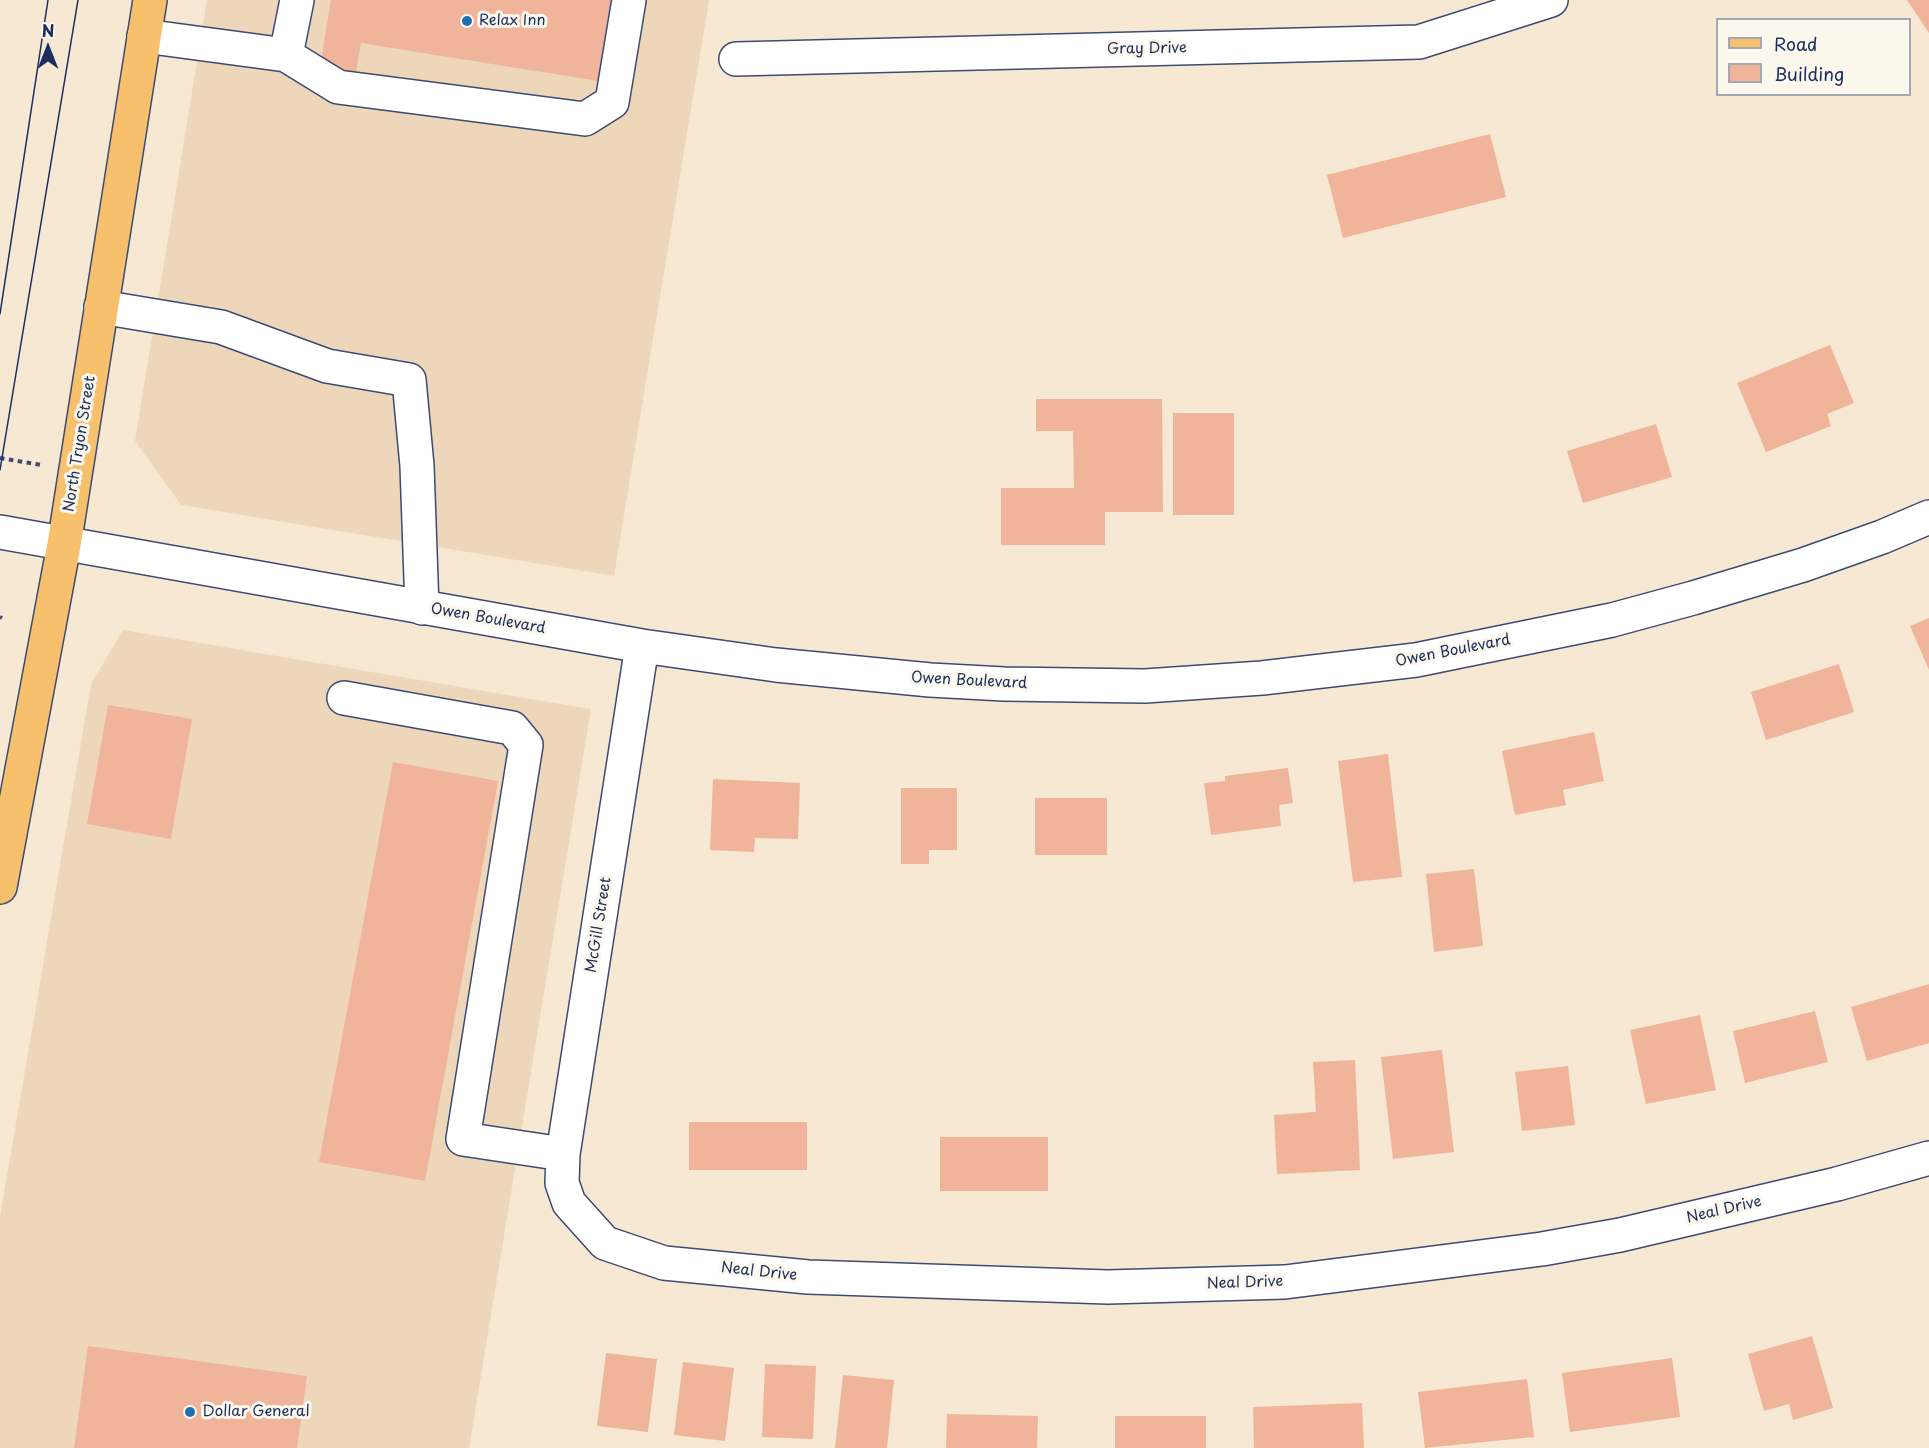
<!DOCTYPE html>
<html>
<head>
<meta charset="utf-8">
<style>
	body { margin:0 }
	#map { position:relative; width:1929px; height:1448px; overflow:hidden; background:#f7e8d3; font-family:"Playpen Sans",sans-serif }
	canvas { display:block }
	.legend { position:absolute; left:1716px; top:18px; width:195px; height:78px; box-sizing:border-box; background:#fbf7ec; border:2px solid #a1a7b3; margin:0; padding:8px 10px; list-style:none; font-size:18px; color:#1b2f5e }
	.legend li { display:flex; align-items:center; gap:12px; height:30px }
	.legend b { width:30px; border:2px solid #a1a7b3 }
	.north { position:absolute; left:18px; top:18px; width:60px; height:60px; -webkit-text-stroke:4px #fbf7ec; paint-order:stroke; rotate:0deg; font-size:16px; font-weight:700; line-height:24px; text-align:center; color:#1b2f5e }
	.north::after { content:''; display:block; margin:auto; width:21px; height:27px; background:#1b2f5e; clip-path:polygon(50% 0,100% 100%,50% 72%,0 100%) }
</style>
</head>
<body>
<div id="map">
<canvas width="1929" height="1448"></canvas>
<ul class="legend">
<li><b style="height:8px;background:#f7c06c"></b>Road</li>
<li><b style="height:16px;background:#efb499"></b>Building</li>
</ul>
<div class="north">N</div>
</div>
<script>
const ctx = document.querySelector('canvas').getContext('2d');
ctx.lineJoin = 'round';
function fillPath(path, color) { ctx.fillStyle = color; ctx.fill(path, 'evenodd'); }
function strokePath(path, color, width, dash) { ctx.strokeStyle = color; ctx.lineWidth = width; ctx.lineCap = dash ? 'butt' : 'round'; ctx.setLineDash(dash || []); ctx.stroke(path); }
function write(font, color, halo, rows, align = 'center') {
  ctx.font = font + ' "Playpen Sans",sans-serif'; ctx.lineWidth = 6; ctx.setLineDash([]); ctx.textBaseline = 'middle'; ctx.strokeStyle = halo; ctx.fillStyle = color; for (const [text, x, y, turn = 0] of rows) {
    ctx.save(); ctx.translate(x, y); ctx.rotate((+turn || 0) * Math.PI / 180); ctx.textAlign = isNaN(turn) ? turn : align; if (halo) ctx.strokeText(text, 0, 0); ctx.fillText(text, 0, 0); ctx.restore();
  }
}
fillPath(new Path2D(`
	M 207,0 L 709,0 L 614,576 L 181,505 L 135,441 Z
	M 123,630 L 591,709 L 469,1448 L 0,1448 L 0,1217 L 91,684 Z`), '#eed6bb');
fillPath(new Path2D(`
	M 331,0 L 611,0 L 598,81 L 361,43 L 356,73 L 320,67 Z
	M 1907,0 L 1929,0 L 1929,33 Z
	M 1490,134 L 1506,197 L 1343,238 L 1327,175 Z
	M 1830,345 L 1854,403 L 1827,414 L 1831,426 L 1766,452 L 1737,383 Z
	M 1036,399 L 1162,399 L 1163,512 L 1105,512 L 1105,545 L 1001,545 L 1001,488 L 1074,488 L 1073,431 L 1036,431 Z
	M 1173,413 L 1234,413 L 1234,515 L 1173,515 Z
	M 1656,424 L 1672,477 L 1583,503 L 1567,451 Z
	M 1929,618 L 1929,670 L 1910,626 Z
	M 1839,664 L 1854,712 L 1766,740 L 1751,692 Z
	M 108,705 L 192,719 L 171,839 L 87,824 Z
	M 1594,732 L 1604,781 L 1563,790 L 1566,805 L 1515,815 L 1502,751 Z
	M 1388,754 L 1402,877 L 1353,882 L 1338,761 Z
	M 393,762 L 498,781 L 425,1181 L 319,1162 Z
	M 1288,768 L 1293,803 L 1279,805 L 1281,826 L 1211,835 L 1204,783 L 1225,781 L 1225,776 Z
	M 713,779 L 800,783 L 798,839 L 755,838 L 754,852 L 710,850 Z
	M 901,788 L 957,788 L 957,850 L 929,850 L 929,864 L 901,864 Z
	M 1035,798 L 1107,798 L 1107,855 L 1035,855 Z
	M 1474,869 L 1483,946 L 1434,952 L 1426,874 Z
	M 1929,984 L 1929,1043 L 1867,1061 L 1851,1007 Z
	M 1815,1011 L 1828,1062 L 1745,1083 L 1733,1031 Z
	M 1700,1015 L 1716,1090 L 1646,1104 L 1630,1030 Z
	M 1442,1050 L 1454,1152 L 1393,1159 L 1381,1057 Z
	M 1355,1060 L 1360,1170 L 1277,1174 L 1274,1115 L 1316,1112 L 1313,1062 Z
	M 1568,1066 L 1575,1125 L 1522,1131 L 1515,1072 Z
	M 689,1122 L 807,1122 L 807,1170 L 689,1170 Z
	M 940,1137 L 1048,1137 L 1048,1191 L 940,1191 Z
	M 1812,1336 L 1833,1408 L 1793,1420 L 1789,1404 L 1764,1411 L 1748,1354 Z
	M 88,1346 L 307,1376 L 297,1448 L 74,1448 Z
	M 606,1353 L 657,1359 L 648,1432 L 597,1426 Z
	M 1672,1358 L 1680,1417 L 1570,1432 L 1562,1373 Z
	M 683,1362 L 734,1368 L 725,1441 L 674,1435 Z
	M 765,1364 L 816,1366 L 813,1439 L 762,1437 Z
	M 843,1375 L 894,1380 L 887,1448 L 835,1448 Z
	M 1527,1379 L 1534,1437 L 1425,1448 L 1418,1392 Z
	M 1362,1403 L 1364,1448 L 1254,1448 L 1253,1407 Z
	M 947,1414 L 1038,1416 L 1037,1448 L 946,1448 Z
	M 1115,1416 L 1206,1416 L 1206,1448 L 1115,1448 Z`), '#efb499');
const minor = new Path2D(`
	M 144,36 L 286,55 L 338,87 L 585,119 L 612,102 L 629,0
	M 286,55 L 297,0
	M 736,59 L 1419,42 L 1551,0
	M 101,307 L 221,327 L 327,366 L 409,380 L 417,466 L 422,608
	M 0,532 L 642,646 L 776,665 L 930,680 L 1004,684 L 1145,686 L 1262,678 L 1416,660 L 1612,620 L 1693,598 L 1803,565 L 1882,537 L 1929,517
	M 642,646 L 563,1154 L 562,1183 L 569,1203 L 605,1243 L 664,1263 L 808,1277 L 1108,1287 L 1285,1282 L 1542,1249 L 1620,1235 L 1837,1184 L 1929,1158
	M 344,698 L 512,728 L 526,745 L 463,1139 L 563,1154`);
const major = new Path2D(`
	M 0,887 L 64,545 L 150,0`);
strokePath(minor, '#3c4b70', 36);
strokePath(major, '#3c4b70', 36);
strokePath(new Path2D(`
	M 0,458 L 41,465
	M 0,617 L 2,618`), '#3c4b70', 4, [4.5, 4.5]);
strokePath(minor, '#fff', 33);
strokePath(major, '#f7c06c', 33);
strokePath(new Path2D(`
	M 0,314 L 48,0
	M 0,470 L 78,0`), '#1b2f5e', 1.5);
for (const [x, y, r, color] of [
	[467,21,6,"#1f6fb2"],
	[190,1412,6,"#1f6fb2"]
]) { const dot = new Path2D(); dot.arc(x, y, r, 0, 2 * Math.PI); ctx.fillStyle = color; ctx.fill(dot); strokePath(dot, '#fbf7ec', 2); }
write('15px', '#1b2f5e', '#fbf7ec', [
	["Relax Inn",479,21],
	["Dollar General",202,1412]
], 'left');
write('15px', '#1b2f5e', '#fbf7ec', [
	["Gray Drive",1147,49,-1],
	["North Tryon Street",80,444,-81],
	["Owen Boulevard",488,619,10],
	["Owen Boulevard",1453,651,-11],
	["Owen Boulevard",969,681,3],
	["McGill Street",599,925,-81],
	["Neal Drive",1724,1210,-13],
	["Neal Drive",759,1272,6],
	["Neal Drive",1245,1283,-2]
]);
</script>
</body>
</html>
